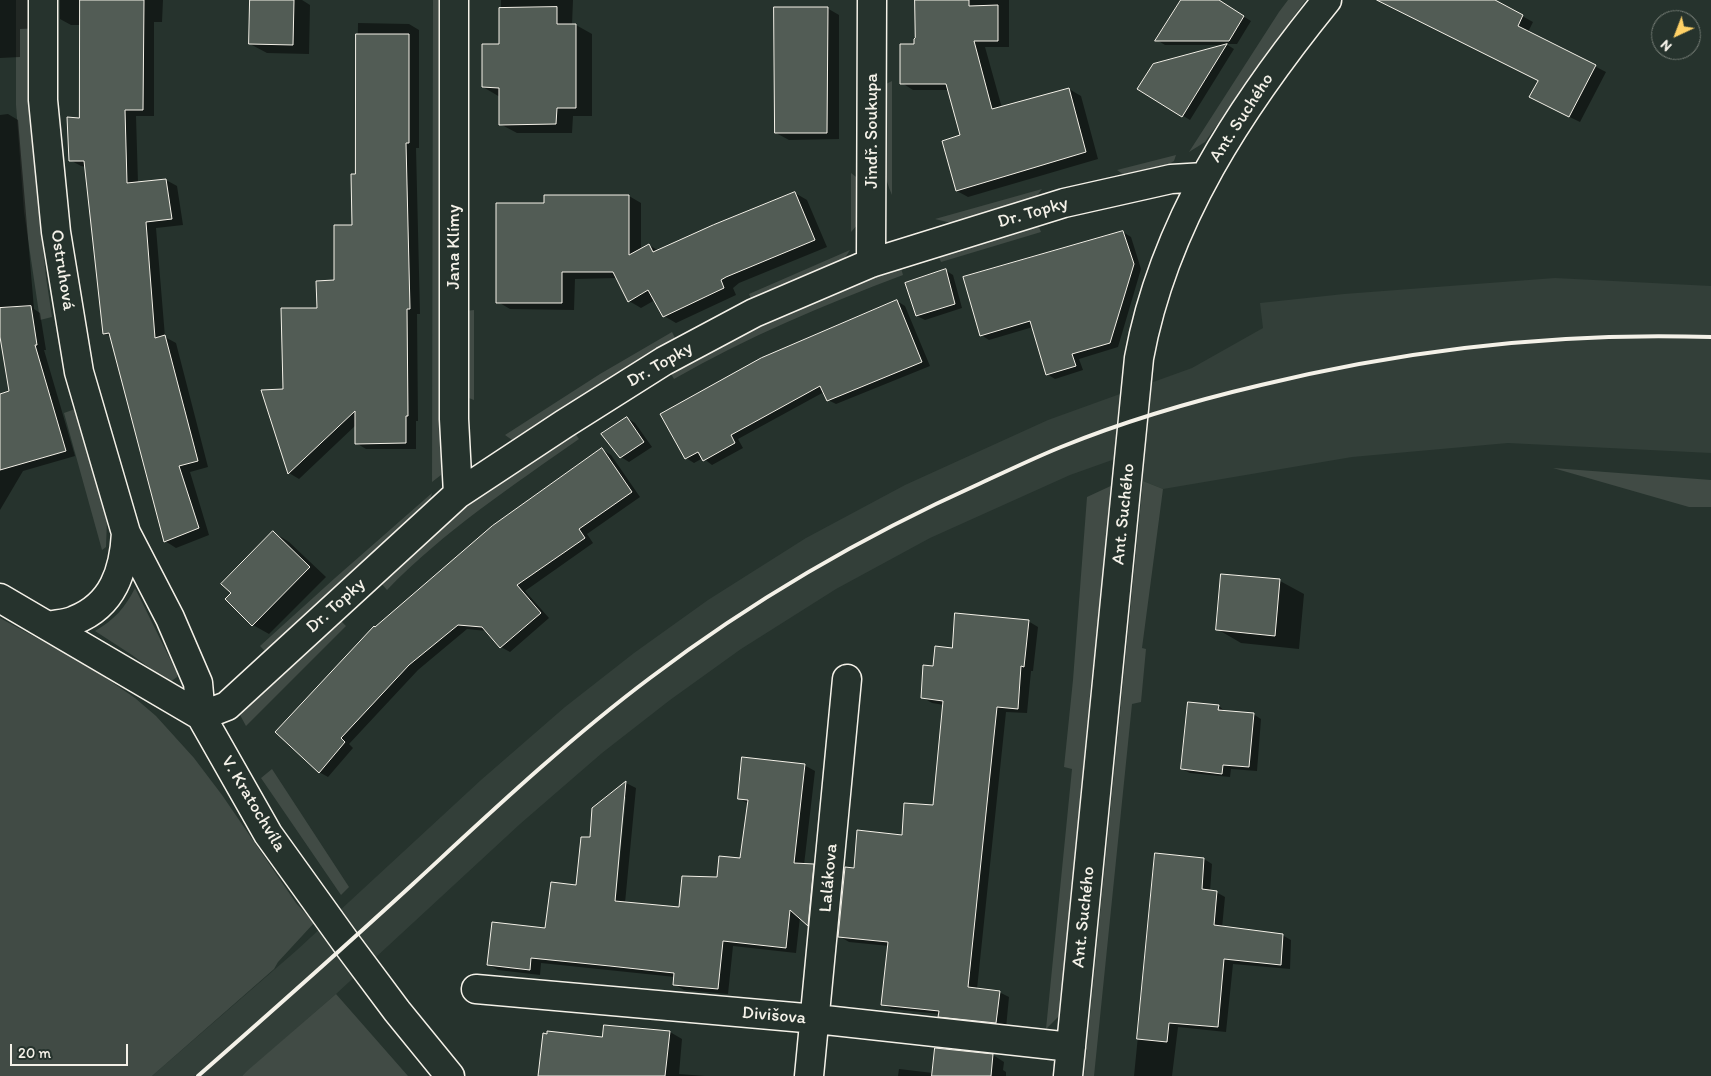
<!DOCTYPE html>
<html>
<head>
<meta charset="utf-8">
<style>
	body { margin:0 }
	#map { position:relative; width:1711px; height:1076px; overflow:hidden; background:#26332d; font-family:Itim,sans-serif }
	canvas { display:block }
	.north { position:absolute; left:1651px; top:10px; width:50px; height:50px; box-sizing:border-box; background:#26332d; border:1px solid #787f78; border-radius:50%; rotate:223deg; font-size:14px; font-weight:700; line-height:20px; text-align:center; color:#f4f1e8 }
	.north::after { content:''; display:block; margin:auto; width:18px; height:22px; background:#ffd166; clip-path:polygon(50% 0,100% 100%,50% 72%,0 100%) }
	.scale { position:absolute; left:10px; top:1044px; width:118px; height:22px; box-sizing:border-box; border:2px solid #f4f1e8; border-top:0; padding-left:6px; font-size:15px; line-height:18px; white-space:nowrap; color:#f4f1e8; -webkit-text-stroke:4px #26332d; paint-order:stroke }
</style>
</head>
<body>
<div id="map">
<canvas width="1711" height="1076"></canvas>
<div class="north">N</div>
<div class="scale">20 m</div>
</div>
<script>
const ctx = document.querySelector('canvas').getContext('2d');
ctx.lineJoin = 'round';
function fillPath(path, color) { ctx.fillStyle = color; ctx.fill(path, 'evenodd'); }
function strokePath(path, color, width, dash) { ctx.strokeStyle = color; ctx.lineWidth = width; ctx.lineCap = dash ? 'butt' : 'round'; ctx.setLineDash(dash || []); ctx.stroke(path); }
function write(font, color, halo, rows, align = 'center') {
  ctx.font = font + ' Itim,sans-serif'; ctx.lineWidth = 4; ctx.setLineDash([]); ctx.textBaseline = 'middle'; ctx.strokeStyle = halo; ctx.fillStyle = color; for (const [text, x, y, turn = 0] of rows) {
    ctx.save(); ctx.translate(x, y); ctx.rotate((+turn || 0) * Math.PI / 180); ctx.textAlign = isNaN(turn) ? turn : align; if (halo) ctx.strokeText(text, 0, 0); ctx.fillText(text, 0, 0); ctx.restore();
  }
}
fillPath(new Path2D(`
	M 1555,278 L 1711,286 L 1711,453 L 1508,443 L 1352,457 L 1163,489 L 1143,481 L 1143,449 L 1070,475 L 930,538 L 836,589 L 741,649 L 670,700 L 602,753 L 520,824 L 336,994 L 242,1076 L 152,1076 L 297,950 L 481,780 L 565,707 L 634,653 L 708,600 L 806,538 L 905,485 L 1048,420 L 1192,368 L 1263,328 L 1260,303 L 1344,294 Z`), '#333f39');
fillPath(new Path2D(`
	M 16,0 L 29,0 L 29,112 L 46,277 L 52,317 L 40,320 L 24,212 L 16,105 Z
	M 433,0 L 441,0 L 441,475 L 432,482 Z
	M 1288,0 L 1306,0 L 1291,20 L 1205,142 L 1189,152 L 1279,12 Z
	M 892,81 L 892,195 C 877,161 883,122 884,85 Z
	M 1176,155 L 1174,161 L 1169,164 L 1124,175 L 1117,170 Z
	M 851,173 L 860,180 L 859,223 L 851,232 Z
	M 1042,189 L 1035,198 L 951,223 L 935,219 Z
	M 1039,227 L 1041,232 L 941,262 L 938,255 L 1020,229 Z
	M 850,250 L 843,261 L 752,301 L 749,294 Z
	M 901,268 L 903,275 C 824,305 747,337 674,379 L 670,372 L 762,324 L 844,289 Z
	M 474,310 L 474,400 L 466,397 L 466,311 Z
	M 672,332 L 676,340 L 606,381 L 523,435 L 512,440 L 505,435 L 600,374 Z
	M 75,409 L 107,520 L 106,547 L 102,550 L 64,413 Z
	M 574,432 L 579,439 C 512,486 444,531 387,590 L 380,582 L 447,523 L 482,495 Z
	M 1553,468 L 1711,480 L 1711,507 L 1689,507 Z
	M 1143,481 L 1163,489 L 1142,648 L 1146,649 L 1141,702 L 1132,704 L 1094,1076 L 1084,1076 Z
	M 1115,484 L 1091,683 L 1060,1015 L 1046,1029 L 1072,769 L 1064,767 L 1073,680 L 1087,497 Z
	M 432,493 L 429,505 L 276,645 L 265,651 L 260,646 L 335,578 Z
	M 135,588 L 177,673 L 177,677 L 170,682 L 166,680 L 132,655 L 95,631 C 114,620 125,608 135,588 Z
	M 0,618 L 90,667 L 135,698 L 156,716 L 194,758 L 222,795 L 296,903 L 314,923 L 278,962 L 274,969 L 152,1076 L 0,1076 Z
	M 340,620 L 346,626 L 246,726 L 240,715 Z
	M 272,769 L 349,887 L 341,895 L 261,778 Z
	M 336,994 L 408,1076 L 242,1076 L 247,1071 Z`), '#414b45');
fillPath(new Path2D(`
	M 0,0 L 44,0 L 41,28 L 20,29 L 20,57 L 0,58 Z
	M 60,0 L 163,0 L 162,22 L 154,22 L 154,116 L 136,116 L 138,183 L 166,180 L 177,186 L 183,225 L 156,228 L 165,337 L 176,343 L 208,467 L 190,472 L 209,535 L 176,548 L 165,541 L 111,337 L 104,333 L 86,167 L 81,166 L 70,160 L 81,119 L 81,25 L 71,25 L 60,19 Z
	M 251,0 L 302,0 L 310,5 L 309,54 L 267,53 L 250,44 Z
	M 501,0 L 573,0 L 572,25 L 576,25 L 592,34 L 592,116 L 573,116 L 572,133 L 517,133 L 500,124 L 500,97 L 483,87 L 501,45 Z
	M 916,0 L 1009,0 L 1009,47 L 985,47 L 1002,108 L 1069,89 L 1081,96 L 1098,159 L 968,197 L 957,191 L 962,136 L 949,90 L 913,90 L 902,83 L 917,40 Z
	M 1183,0 L 1217,0 L 1251,21 L 1237,44 L 1226,44 L 1234,49 L 1190,120 L 1139,89 L 1225,45 L 1165,45 L 1157,40 Z
	M 1415,0 L 1493,0 L 1533,22 L 1528,32 L 1606,72 L 1580,122 L 1541,103 L 1539,81 Z
	M 827,8 L 839,15 L 839,139 L 789,140 L 776,133 Z
	M 358,23 L 409,24 L 419,30 L 419,148 L 416,148 L 420,314 L 417,314 L 418,421 L 416,421 L 416,449 L 366,449 L 356,443 L 356,425 L 299,479 L 289,473 L 263,391 L 285,391 L 318,310 L 335,282 L 353,226 L 356,176 Z
	M 8,114 L 18,120 L 34,309 L 40,313 L 46,350 L 44,350 L 75,456 L 23,471 L 0,510 L 0,395 L 10,392 L 0,334 L 0,115 Z
	M 795,193 L 807,200 L 827,247 L 739,283 L 733,288 L 736,295 L 676,323 L 664,316 L 655,300 L 641,308 L 629,301 L 617,278 L 575,279 L 574,310 L 510,309 L 498,302 L 546,204 L 629,196 L 641,203 L 641,249 L 649,245 L 659,251 Z
	M 1123,232 L 1131,237 L 1141,269 L 1118,347 L 1079,359 L 1083,370 L 1055,379 L 1047,374 L 1033,327 L 989,340 L 981,335 Z
	M 945,270 L 953,275 L 962,308 L 925,320 L 917,316 Z
	M 897,301 L 905,306 L 930,366 L 836,404 L 828,400 L 824,392 L 738,439 L 743,448 L 712,465 L 703,458 L 694,463 L 686,458 Z
	M 627,418 L 635,423 L 652,447 L 629,462 L 621,457 Z
	M 603,450 L 611,455 L 640,497 L 587,534 L 593,543 L 525,591 L 549,618 L 510,652 L 501,647 L 487,631 L 467,629 L 418,670 L 349,744 L 353,748 L 328,777 L 319,772 L 376,628 Z
	M 273,532 L 289,542 L 326,577 L 269,634 L 253,625 Z
	M 1223,575 L 1280,581 L 1304,594 L 1299,649 L 1241,643 L 1217,629 Z
	M 1028,621 L 1038,627 L 1033,671 L 1031,671 L 1027,713 L 1006,712 L 977,989 L 999,992 L 1009,997 L 1006,1028 L 949,1022 L 939,1016 L 940,1014 L 892,1009 L 882,1004 L 889,946 L 849,942 L 839,936 L 855,869 L 903,836 L 934,806 L 944,705 L 932,703 L 922,697 L 934,667 L 953,649 Z
	M 1189,703 L 1219,706 L 1226,712 L 1253,714 L 1261,719 L 1257,771 L 1231,769 L 1230,777 L 1190,773 L 1182,769 ZM 1217,708 L 1220,708 L 1219,716 L 1217,716 Z
	M 804,765 L 815,771 L 804,865 L 813,866 L 823,872 L 818,931 L 808,925 L 800,917 L 796,953 L 733,946 L 728,994 L 684,990 L 674,984 L 675,977 L 541,963 L 540,975 L 498,970 L 488,964 L 546,929 L 577,886 L 591,839 L 594,809 L 626,783 L 636,788 L 625,903 L 680,908 L 741,859 L 749,804 L 740,799 ZM 623,797 L 626,797 L 615,907 L 613,907 Z
	M 1156,855 L 1204,859 L 1212,864 L 1210,891 L 1216,892 L 1225,897 L 1222,928 L 1282,935 L 1291,940 L 1290,969 L 1233,964 L 1226,1032 L 1178,1027 L 1172,1076 L 1134,1076 Z
	M 670,1032 L 682,1039 L 679,1074 L 705,1076 L 539,1076 L 603,1038 Z
	M 936,1049 L 993,1055 L 1004,1062 L 1003,1070 L 1006,1072 L 1006,1076 L 898,1076 L 899,1069 L 933,1073 Z`), '#0007');
const building = new Path2D(`
	M 80,0 L 144,0 L 143,110 L 125,110 L 127,183 L 166,179 L 172,219 L 146,222 L 155,338 L 165,335 L 198,461 L 179,466 L 199,528 L 164,542 L 109,333 L 103,334 L 84,161 L 69,161 L 67,117 L 79,118 Z
	M 250,0 L 294,0 L 293,45 L 249,44 Z
	M 915,0 L 969,0 L 969,6 L 998,5 L 998,41 L 974,41 L 992,109 L 1069,88 L 1086,152 L 956,191 L 942,141 L 960,135 L 946,84 L 900,84 L 900,44 L 914,44 L 914,39 L 915,38 Z
	M 1181,0 L 1219,0 L 1244,16 L 1229,41 L 1155,41 Z
	M 1377,0 L 1495,0 L 1523,15 L 1518,26 L 1596,65 L 1569,117 L 1529,97 L 1538,81 Z
	M 557,7 L 557,24 L 576,24 L 576,108 L 557,108 L 556,124 L 499,125 L 499,88 L 482,87 L 482,44 L 499,44 L 499,8 Z
	M 774,7 L 828,7 L 827,133 L 775,133 Z
	M 356,34 L 409,34 L 409,143 L 406,143 L 410,309 L 407,309 L 408,416 L 406,416 L 406,443 L 355,444 L 355,411 L 288,474 L 261,390 L 283,389 L 281,308 L 317,308 L 316,281 L 334,280 L 334,225 L 352,225 L 351,174 L 355,174 Z
	M 1227,44 L 1182,117 L 1137,89 L 1153,64 Z
	M 795,192 L 815,240 L 726,277 L 721,280 L 724,288 L 663,317 L 648,290 L 628,302 L 613,272 L 562,272 L 562,303 L 496,303 L 496,203 L 544,203 L 544,195 L 629,195 L 629,255 L 649,244 L 653,252 L 713,225 Z
	M 1123,231 L 1134,264 L 1110,343 L 1072,354 L 1076,366 L 1046,375 L 1030,321 L 980,336 L 963,277 Z
	M 946,269 L 955,304 L 916,316 L 905,283 Z
	M 897,300 L 922,362 L 827,401 L 820,386 L 731,435 L 735,443 L 703,461 L 698,452 L 685,459 L 660,414 L 761,358 Z
	M 31,306 L 37,345 L 35,345 L 66,451 L 0,470 L 0,394 L 9,391 L 0,337 L 0,308 Z
	M 627,417 L 644,442 L 620,458 L 601,434 Z
	M 602,448 L 632,492 L 579,529 L 585,538 L 517,585 L 541,613 L 500,648 L 482,627 L 458,625 L 409,665 L 341,738 L 345,742 L 319,773 L 275,732 L 374,626 L 375,627 L 492,526 Z
	M 273,531 L 310,567 L 252,626 L 225,599 L 231,593 L 221,584 Z
	M 1221,574 L 1280,579 L 1275,636 L 1216,630 Z
	M 955,613 L 1029,620 L 1024,667 L 1021,666 L 1018,709 L 997,707 L 968,987 L 1000,991 L 996,1023 L 938,1017 L 939,1011 L 881,1005 L 888,942 L 838,937 L 845,867 L 854,868 L 857,830 L 902,835 L 904,803 L 933,805 L 943,701 L 921,698 L 923,665 L 933,666 L 935,646 L 952,648 Z
	M 1188,702 L 1219,705 L 1218,710 L 1254,713 L 1249,767 L 1223,765 L 1222,774 L 1181,769 Z
	M 742,757 L 805,764 L 794,863 L 814,864 L 808,926 L 790,910 L 786,948 L 723,941 L 718,989 L 673,985 L 674,973 L 610,966 L 531,958 L 530,970 L 487,965 L 492,922 L 545,928 L 551,882 L 576,885 L 581,837 L 590,837 L 592,808 L 626,781 L 615,901 L 679,907 L 682,876 L 717,877 L 719,856 L 740,858 L 748,800 L 738,799 Z
	M 1155,853 L 1204,858 L 1202,889 L 1217,891 L 1214,925 L 1283,934 L 1281,965 L 1224,959 L 1218,1027 L 1169,1023 L 1167,1042 L 1137,1039 Z
	M 604,1025 L 670,1031 L 665,1076 L 538,1076 L 543,1033 L 547,1034 L 547,1031 L 602,1037 Z
	M 935,1048 L 993,1054 L 991,1076 L 932,1076 Z`);
fillPath(building, '#525c55');
strokePath(building, '#f4f1e8', 1);
const street = new Path2D(`
	M 43,0 L 43,100 L 56,232 L 79,372 L 126,533 L 170,618 L 198,683 L 201,716 L 227,706 L 458,494 L 564,424 L 664,361 L 754,313 L 871,263 L 1064,203 L 1171,179 L 1205,177
	M 454,0 L 454,419 L 458,494
	M 871,263 L 872,0
	M 0,598 L 201,716 L 268,834 L 347,944 L 397,1011 L 450,1076
	M 48,626 C 57,624 67,624 75,620 C 113,605 124,571 126,533
	M 476,989 L 816,1019 L 1071,1047
	M 809,1076 L 847,679
	M 1068,1076 L 1139,358 C 1164,222 1241,106 1327,0`);
strokePath(street, '#f4f1e8', 31);
strokePath(street, '#26332d', 28);
strokePath(new Path2D(`
	M 198,1076 C 270,1013 342,949 413,884 C 490,813 566,741 650,678 C 753,600 863,536 981,483 C 1007,471 1034,458 1061,447 C 1125,421 1193,401 1261,385 C 1408,349 1559,332 1711,337`), '#f4f1e8', 4);
write('18px', '#f4f1e8', '#26332d', [
	["Ant. Suchého",1242,118,-57],
	["Jindř. Soukupa",872,131,-90],
	["Dr. Topky",1033,213,-16],
	["Jana Klímy",454,247,-90],
	["Ostruhová",62,270,81],
	["Dr. Topky",660,365,-30],
	["Ant. Suchého",1124,514,-84],
	["Dr. Topky",336,606,-42],
	["V. Kratochvíla",253,804,59],
	["Lalákova",829,878,-85],
	["Ant. Suchého",1084,917,-84],
	["Divišova",774,1016,5]
]);
</script>
</body>
</html>
